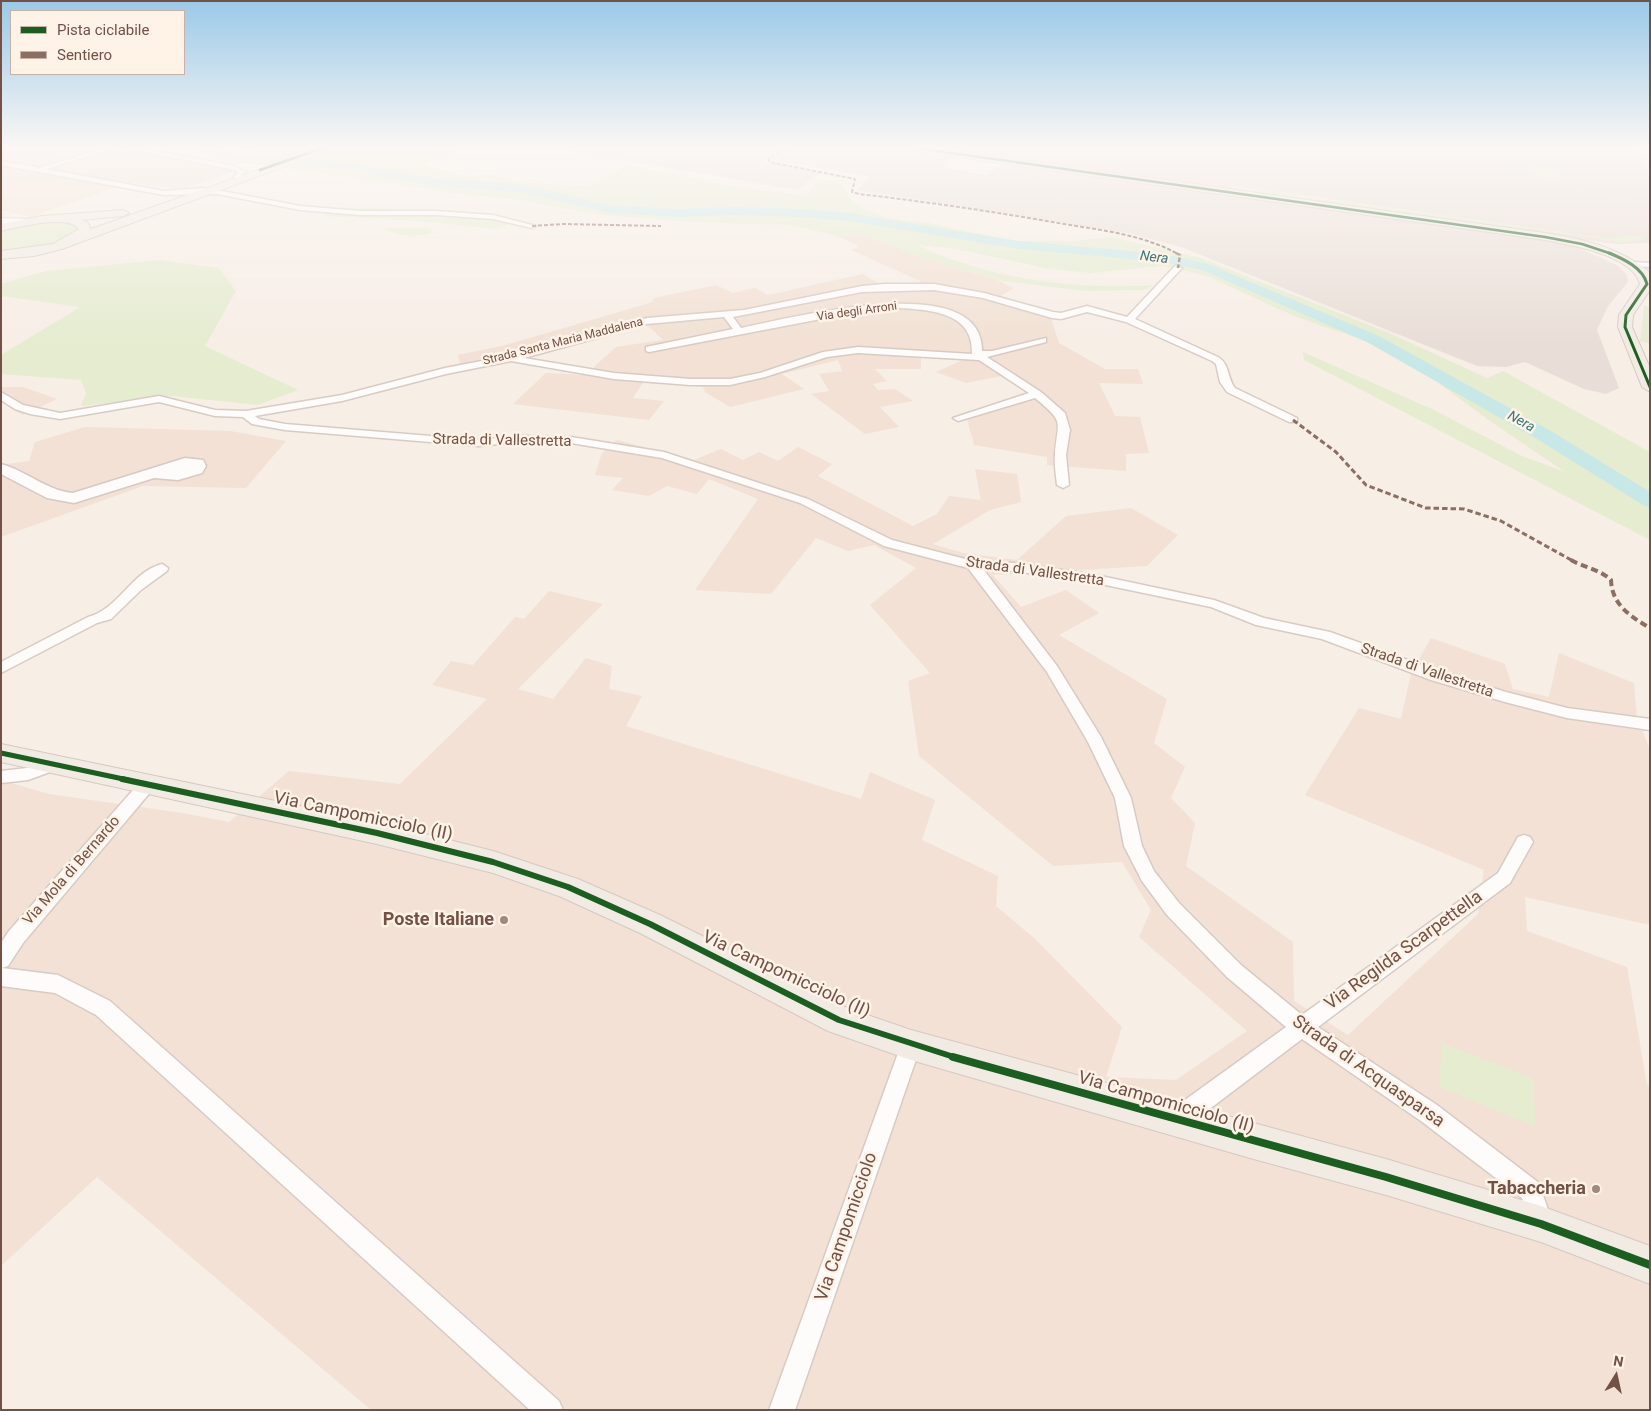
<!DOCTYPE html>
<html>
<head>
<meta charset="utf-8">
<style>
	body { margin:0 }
	#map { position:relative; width:1651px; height:1411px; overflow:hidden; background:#f7eee6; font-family:Roboto,sans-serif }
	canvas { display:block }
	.frame { position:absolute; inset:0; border:2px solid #745146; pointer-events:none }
	.legend { position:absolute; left:10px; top:10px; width:175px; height:65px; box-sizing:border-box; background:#fff2e7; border:1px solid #c7b2a7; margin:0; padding:6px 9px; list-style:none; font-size:15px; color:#745146 }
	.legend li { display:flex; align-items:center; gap:10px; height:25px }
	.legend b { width:25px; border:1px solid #c7b2a7 }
	.north { position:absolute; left:1591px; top:1351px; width:50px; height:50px; -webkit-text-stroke:4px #fff2e7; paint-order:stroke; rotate:10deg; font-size:14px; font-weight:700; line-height:20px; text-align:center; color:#745146 }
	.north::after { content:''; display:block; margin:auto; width:18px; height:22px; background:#745146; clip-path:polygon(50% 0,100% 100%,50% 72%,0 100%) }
</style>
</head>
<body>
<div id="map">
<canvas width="1651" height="1411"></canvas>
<div class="frame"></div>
<ul class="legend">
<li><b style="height:6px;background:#1b5e20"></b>Pista ciclabile</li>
<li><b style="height:6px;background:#8d6e63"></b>Sentiero</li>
</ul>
<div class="north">N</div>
</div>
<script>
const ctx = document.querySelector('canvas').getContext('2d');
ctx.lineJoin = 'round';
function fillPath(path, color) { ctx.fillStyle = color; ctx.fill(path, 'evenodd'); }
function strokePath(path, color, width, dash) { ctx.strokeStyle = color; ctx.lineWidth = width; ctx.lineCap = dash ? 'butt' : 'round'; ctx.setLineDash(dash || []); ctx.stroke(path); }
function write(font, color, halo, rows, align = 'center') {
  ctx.font = font + ' Roboto,sans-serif'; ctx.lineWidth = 5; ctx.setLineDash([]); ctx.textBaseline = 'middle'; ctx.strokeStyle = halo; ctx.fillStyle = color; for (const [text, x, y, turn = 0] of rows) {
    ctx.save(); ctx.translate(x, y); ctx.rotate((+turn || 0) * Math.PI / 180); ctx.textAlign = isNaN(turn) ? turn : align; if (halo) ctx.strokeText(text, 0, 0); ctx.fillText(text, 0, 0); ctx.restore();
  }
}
fillPath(new Path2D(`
	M 1,147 L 106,147 L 237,170 L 184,189 L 128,183 L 30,217 L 1,210 Z
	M 855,234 L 871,237 L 920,257 L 997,280 L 1014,288 L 992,301 L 1051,318 L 1059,343 L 1105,369 L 1138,369 L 1143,384 L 1099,383 L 1115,416 L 1140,417 L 1149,453 L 1126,454 L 1126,471 L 1047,465 L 1047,457 L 974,445 L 966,415 L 1029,394 L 1001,376 L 966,383 L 936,372 L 963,360 L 921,357 L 921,369 L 875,369 L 887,381 L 873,384 L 878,390 L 895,389 L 913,401 L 880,407 L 899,427 L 865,434 L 811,394 L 829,391 L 819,374 L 842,371 L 838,360 L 782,374 L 804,389 L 730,407 L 705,392 L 703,387 L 644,381 L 633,398 L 664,401 L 649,420 L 513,404 L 546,373 L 588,375 L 595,366 L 616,347 L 663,340 L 647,325 L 523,355 L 460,364 L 458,355 L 502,346 L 653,302 L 654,298 L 716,285 L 733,293 L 755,288 L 768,295 L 863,274 L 878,283 L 920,284 L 920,281 L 851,250 L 859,246 L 837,236 Z
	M 1,387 L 23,387 L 57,399 L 23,415 L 1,402 Z
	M 85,427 L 230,431 L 286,441 L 246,488 L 143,486 L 1,537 L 1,465 L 29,461 L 35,442 Z
	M 617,440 L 694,460 L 721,449 L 743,460 L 759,452 L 778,461 L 798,447 L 832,464 L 818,476 L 913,526 L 937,514 L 949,496 L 981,500 L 975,469 L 1017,474 L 1021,502 L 990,510 L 933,544 L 963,553 L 1017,560 L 1066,516 L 1131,508 L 1178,535 L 1147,566 L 993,575 L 1021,607 L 1066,590 L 1099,613 L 1059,635 L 1167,699 L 1154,743 L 1185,767 L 1171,798 L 1195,823 L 1186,866 L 1293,942 L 1294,1001 L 1348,1035 L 1478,914 L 1484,870 L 1305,795 L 1359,708 L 1401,719 L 1411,674 L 1431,638 L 1505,664 L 1513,689 L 1549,697 L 1559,653 L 1634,683 L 1637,717 L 1650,750 L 1650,925 L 1525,897 L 1527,931 L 1627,967 L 1647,1085 L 1650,1086 L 1650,1410 L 371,1410 L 97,1177 L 1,1266 L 1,780 L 49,794 L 182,813 L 229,822 L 289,771 L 400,784 L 487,699 L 432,685 L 451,661 L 473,665 L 515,617 L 524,619 L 549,591 L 603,604 L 518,689 L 553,699 L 586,658 L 612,666 L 609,689 L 642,696 L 626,726 L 861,799 L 870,772 L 935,800 L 922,840 L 998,876 L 996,906 L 1034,938 L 1122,1027 L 1106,1077 L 1176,1080 L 1247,1031 L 1139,937 L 1151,910 L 1122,862 L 1053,866 L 919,756 L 908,681 L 930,673 L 870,605 L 916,568 L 874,545 L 848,551 L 816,538 L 771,594 L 695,590 L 758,499 L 709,479 L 697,494 L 667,486 L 649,496 L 612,490 L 623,478 L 595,475 L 602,453 Z`), '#f2e1d4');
fillPath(new Path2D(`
	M 545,147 L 787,147 L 763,162 L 821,172 L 797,190 Z
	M 794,147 L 892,147 L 952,155 L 945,168 L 987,175 L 1002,163 L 1549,241 L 1577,248 L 1602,258 L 1618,266 L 1627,275 L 1628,282 L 1608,306 L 1597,330 L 1619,388 L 1606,394 L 1584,389 L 1525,362 L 1506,367 L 1477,366 L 1181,247 L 1127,233 L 857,190 L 870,177 L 772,160 Z
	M 924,147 L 1627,147 L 1638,151 L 1644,164 L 1650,165 L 1650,243 L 1615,244 Z`), '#e9ded7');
fillPath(new Path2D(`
	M 161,147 L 212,147 L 238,155 L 278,162 C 255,172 224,156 201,152 C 188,149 174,148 161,147 Z
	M 234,147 L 329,147 L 286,159 Z
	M 337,147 L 467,147 L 423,165 L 468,177 L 486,174 L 519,182 L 588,186 L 627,165 L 742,188 L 806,195 C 820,179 820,177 841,183 L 852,201 L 864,209 L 887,218 L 930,223 L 1012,241 L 1073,241 L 1111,237 L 1201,258 L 1387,332 L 1487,378 L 1503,371 L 1650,452 L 1650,486 L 1647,487 L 1650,489 L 1650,540 L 1304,360 L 1303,352 L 1434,410 L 1522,456 L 1565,472 L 1487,419 L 1397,352 L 1294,316 L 1207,276 L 1163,266 L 1089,273 L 1044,268 L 957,249 L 917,245 C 988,279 1076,290 1154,285 L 1146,290 L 1085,291 L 997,280 L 920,257 L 871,237 L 856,234 L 837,236 L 792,225 L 688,222 L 599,215 L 520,200 L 452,193 L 278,167 Z
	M 1540,167 L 1558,172 L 1561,180 L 1554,183 L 1522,168 Z
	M 1232,185 L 1607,238 C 1619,238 1633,234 1644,237 C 1637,244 1623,242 1614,241 L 1223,187 Z
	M 348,208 L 382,208 L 517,222 L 495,229 L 420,221 L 321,216 Z
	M 53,222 L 74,225 L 78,228 C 73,247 18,250 1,253 L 1,230 L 22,225 Z
	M 382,228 L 430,228 L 434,233 C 413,237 401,237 382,228 Z
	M 159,260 L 219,268 L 236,291 L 205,346 L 298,390 L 258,405 L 172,396 L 81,406 L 86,393 L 81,380 L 1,374 L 1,355 L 80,307 L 1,296 L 1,284 L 46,271 Z
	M 1644,306 L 1650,307 L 1650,343 L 1640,342 Z
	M 1442,1043 L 1534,1079 L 1535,1126 L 1439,1087 Z`), '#e5ecd0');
fillPath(new Path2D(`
	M 212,147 L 352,164 L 432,178 L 518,184 L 610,205 L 679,209 L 734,207 L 800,209 L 848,213 L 1020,241 L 1162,254 L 1206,263 L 1379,336 L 1551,431 L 1650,492 L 1650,507 L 1643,505 L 1537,439 L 1367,342 L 1202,270 L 1162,262 L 1020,249 L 848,221 L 800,217 L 734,215 L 679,217 L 610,213 L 518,192 L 432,186 L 352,170 L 236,157 L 213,149 Z`), '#c8e8e7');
const minor = new Path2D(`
	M 107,147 L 116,147 L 46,169 L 164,191 L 203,188 L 206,191 L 217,190 L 300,206 L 360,211 L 436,211 L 493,215 L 536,226 L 532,228 L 493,219 L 436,215 L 360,215 L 300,210 L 217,194 L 164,195 L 1,165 L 1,161 L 40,168 Z
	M 119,147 L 131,147 L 232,165 L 245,172 L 236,180 L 233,178 L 238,172 L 230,169 Z
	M 1632,262 L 1650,263 L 1650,267 L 1629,266 L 1629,262 Z
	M 1175,266 L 1182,268 L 1135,319 L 1218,357 C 1230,364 1227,378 1235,388 L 1297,418 L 1297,422 L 1289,422 L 1227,392 L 1220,382 L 1216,364 L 1212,361 L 1126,322 L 1087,312 L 1061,319 L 1052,318 L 983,298 L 934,290 L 862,292 L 733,317 L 741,328 C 787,319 983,267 982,351 L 992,351 L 1046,338 L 1046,342 L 987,357 L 1041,392 L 1065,413 L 1070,430 L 1066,455 L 1069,485 L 1063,488 L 1057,485 C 1056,475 1054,464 1055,454 C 1058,419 1065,423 1035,398 L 958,421 L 953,418 L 1029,393 L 979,360 L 858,353 L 827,357 L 765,377 L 730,385 L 690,385 L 614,379 L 511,361 L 446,374 L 342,401 L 255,416 L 259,419 L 285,424 L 479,440 L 520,436 L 571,437 L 664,452 L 808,499 L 892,540 L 973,561 L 1014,563 L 1096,575 L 1214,600 L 1264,618 L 1330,632 L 1441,672 L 1506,692 L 1567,708 L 1650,719 L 1650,730 L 1567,718 L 1505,702 L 1431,680 L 1322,639 L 1256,625 L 1211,607 L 1096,583 L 1014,571 L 983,569 L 1057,666 L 1101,737 L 1131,798 L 1142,846 L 1154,871 L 1179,903 L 1241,965 L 1302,1015 L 1498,873 L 1518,837 L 1524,835 L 1530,837 L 1533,842 L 1510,883 L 1318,1027 L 1437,1105 L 1539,1183 L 1552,1222 L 1548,1230 L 1540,1234 L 1532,1230 L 1522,1198 L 1421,1121 L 1302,1039 L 1187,1126 L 1179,1129 L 1171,1126 L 1168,1118 L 1171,1110 L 1286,1027 L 1227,977 L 1167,915 L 1142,881 L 1124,846 L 1115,798 L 1088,742 L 1047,672 L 968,568 L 884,546 L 800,503 L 662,458 L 571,443 L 520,442 L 479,446 L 285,430 L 252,424 L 243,417 L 215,416 L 159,402 L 60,419 L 30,414 L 15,409 L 1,400 L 1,392 L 23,405 L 60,413 L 159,396 L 215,410 L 246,411 L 342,395 L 445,368 L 508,356 L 647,318 L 744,310 L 862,286 L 884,284 L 934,284 L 984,293 L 1053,312 L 1061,313 L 1087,306 L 1127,317 ZM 900,308 C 932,310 974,313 972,354 L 858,347 L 823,352 L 760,373 L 730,379 L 690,379 L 614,373 L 524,358 L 647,324 L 724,317 L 733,329 L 646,347 L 646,351 L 649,352 L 852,313 Z
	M 162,564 L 168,568 L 167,571 L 141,590 L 111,619 L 97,623 L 1,673 L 1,662 L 88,617 C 119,609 131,572 162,564 Z
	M 52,759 L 58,761 L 60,765 L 58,769 L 28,780 L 1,783 L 1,771 L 27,768 Z
	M 147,779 L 153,781 L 155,785 L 153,789 L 23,943 L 8,966 L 2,968 L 58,975 L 110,1001 L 559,1401 L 563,1410 L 530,1410 L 96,1015 L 55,993 L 1,986 L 1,943 L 9,931 L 141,781 Z
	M 911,1035 L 918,1038 L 921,1045 L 795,1410 L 769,1410 L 901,1045 L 904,1038 Z`);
const tertiary = new Path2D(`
	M 1,218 L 30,219 L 35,222 L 30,225 L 1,224 Z`);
const secondary = new Path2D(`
	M 185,458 L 203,460 L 206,466 L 202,473 L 178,480 L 154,478 L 74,503 L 47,498 L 1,474 L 1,464 C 27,471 47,491 73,493 Z`);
const primary = new Path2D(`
	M 323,147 L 337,147 L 62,249 L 34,256 L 1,259 L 1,251 L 53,244 L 79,229 C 68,214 18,227 1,231 L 1,224 L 42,216 L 123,210 L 129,213 L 123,216 L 82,220 L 88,223 L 91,229 Z
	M 904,147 L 928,147 L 1545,233 C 1583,239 1620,247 1650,273 L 1650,290 L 1633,315 L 1632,327 L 1650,368 L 1650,392 L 1642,387 L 1618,327 L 1619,315 L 1640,284 C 1633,255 1570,245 1545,240 L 909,150 Z
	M 1,744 L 377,822 L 493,851 L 578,879 L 660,915 L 847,1008 L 911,1030 L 1386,1159 L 1541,1206 L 1650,1246 L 1650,1284 L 1541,1242 L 1386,1195 L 1250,1158 L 911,1060 L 828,1031 L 640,933 L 559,896 L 493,873 L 377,844 L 1,762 Z`);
strokePath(minor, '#d8cbc4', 3);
strokePath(tertiary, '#d8cbc4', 2);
strokePath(secondary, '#d7c9c3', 3);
strokePath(primary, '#d5c9c3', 2);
fillPath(minor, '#fefcfb');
fillPath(tertiary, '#fefcfb');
fillPath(secondary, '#fefcfb');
fillPath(primary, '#f2ebe3');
strokePath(new Path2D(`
	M 980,147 L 1009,169 L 1044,188 L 1078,213 L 1153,234 L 1202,243
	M 1431,147 L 1484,158 L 1561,187 L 1628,200`), '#e3e0e3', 2, [4, 2.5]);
strokePath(new Path2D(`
	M 791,147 L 769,159 L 769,162 L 855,179 L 852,192 L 859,194 C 928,202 996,212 1064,224 C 1101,230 1144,235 1178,254
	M 532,226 L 563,224 L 661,226`), '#8d6e63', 2, [4, 2]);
strokePath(new Path2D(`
	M 1176,253 L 1180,255 L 1178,268`), '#8d6e63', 2.5, [4.5, 2.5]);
strokePath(new Path2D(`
	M 1293,420 L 1336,452 L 1366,485 L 1426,508 L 1464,509 L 1501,521 L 1573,561`), '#8d6e63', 3, [5.5, 3]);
strokePath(new Path2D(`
	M 1571,560 C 1583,567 1601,570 1611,580 C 1612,605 1630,616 1650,628`), '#8d6e63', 4, [7, 4]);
strokePath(new Path2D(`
	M 909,147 L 1545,237 L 1582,244 L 1612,254
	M 260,170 L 326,147`), '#1b5e20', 2.5);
strokePath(new Path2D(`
	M 1609,253 C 1624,259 1643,268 1647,284 L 1626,315 L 1625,327 L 1650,387`), '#1b5e20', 3);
strokePath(new Path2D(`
	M 1,753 L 128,780`), '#1b5e20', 5);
strokePath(new Path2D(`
	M 122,779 L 377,833 L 493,862 L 568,887 L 650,924 L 839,1020 L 957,1058`), '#1b5e20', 6);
strokePath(new Path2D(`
	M 953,1057 L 1386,1177 L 1541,1224 L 1650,1265`), '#1b5e20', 8);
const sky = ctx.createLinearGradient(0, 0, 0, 344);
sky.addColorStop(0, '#9bc9e8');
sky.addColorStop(0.43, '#fbf7f4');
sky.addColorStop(1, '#fbf7f400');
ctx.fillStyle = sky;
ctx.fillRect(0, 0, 1651, 344);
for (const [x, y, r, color] of [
	[504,920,5,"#a2887e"],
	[1596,1189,5,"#a2887e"]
]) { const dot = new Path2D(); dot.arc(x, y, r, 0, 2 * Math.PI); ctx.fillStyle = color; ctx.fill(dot); strokePath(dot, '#fff2e7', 2); }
write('12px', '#745146', '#fff2e7', [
	["Via degli Arroni",857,312,-8],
	["Strada Santa Maria Maddalena",563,342,-14]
]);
write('italic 14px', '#3a787b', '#fff2e7', [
	["Nera",1154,258,7],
	["Nera",1521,422,29]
]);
write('15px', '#745146', '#fff2e7', [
	["Strada di Vallestretta",502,441,1],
	["Strada di Vallestretta",1035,572,8],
	["Strada di Vallestretta",1427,671,19],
	["Via Mola di Bernardo",72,871,-49]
]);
write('18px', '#745146', '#fff2e7', [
	["Via Campomicciolo (II)",363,817,12],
	["Via Regilda Scarpettella",1404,951,-36],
	["Via Campomicciolo (II)",786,975,25],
	["Strada di Acquasparsa",1368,1072,35],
	["Via Campomicciolo (II)",1166,1103,16],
	["Via Campomicciolo",847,1227,-71]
]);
write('bold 18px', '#745146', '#fff2e7', [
	["Poste Italiane",494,920],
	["Tabaccheria",1586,1189]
], 'right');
</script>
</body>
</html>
